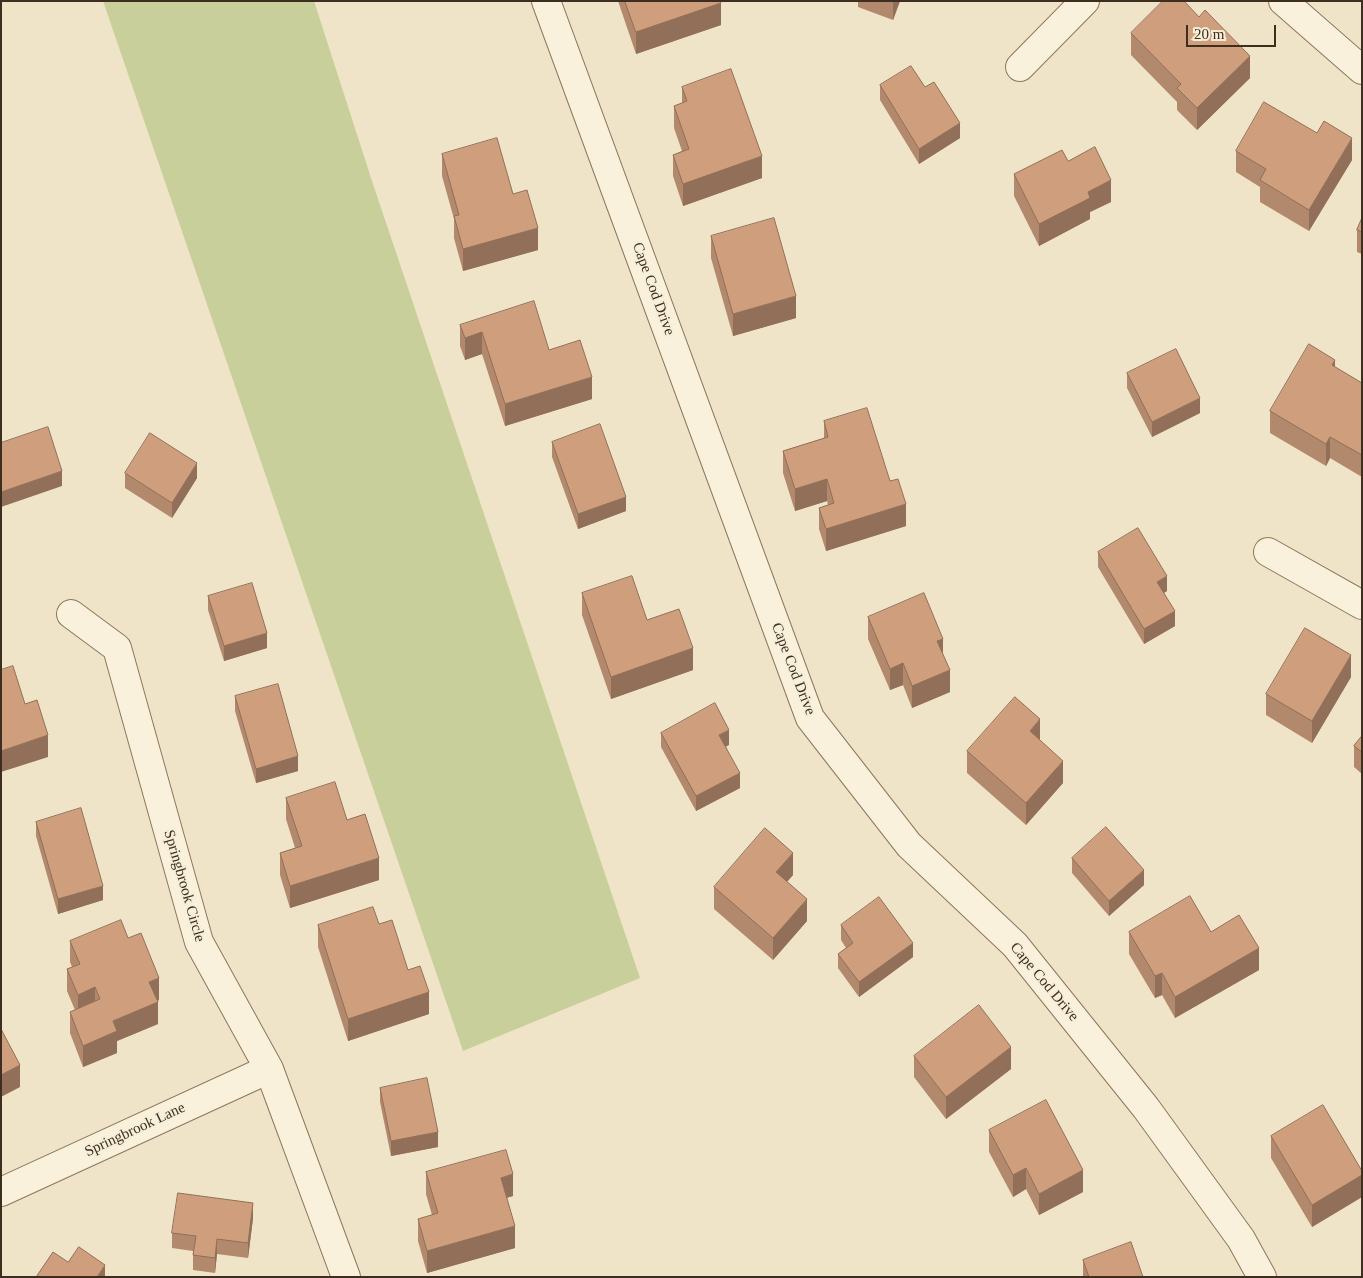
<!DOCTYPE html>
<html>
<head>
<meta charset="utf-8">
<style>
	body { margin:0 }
	#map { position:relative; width:1363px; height:1278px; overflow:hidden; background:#f0e4c8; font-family:Georgia,serif }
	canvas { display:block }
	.frame { position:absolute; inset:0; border:2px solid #3d2e20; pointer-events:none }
	.scale { position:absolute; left:1186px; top:25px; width:90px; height:22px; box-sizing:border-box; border:2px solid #3d2e20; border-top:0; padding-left:6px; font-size:15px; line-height:18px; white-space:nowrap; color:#3d2e20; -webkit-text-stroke:4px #f7eed8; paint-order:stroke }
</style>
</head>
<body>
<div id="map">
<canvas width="1363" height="1278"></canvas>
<div class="frame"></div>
<div class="scale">20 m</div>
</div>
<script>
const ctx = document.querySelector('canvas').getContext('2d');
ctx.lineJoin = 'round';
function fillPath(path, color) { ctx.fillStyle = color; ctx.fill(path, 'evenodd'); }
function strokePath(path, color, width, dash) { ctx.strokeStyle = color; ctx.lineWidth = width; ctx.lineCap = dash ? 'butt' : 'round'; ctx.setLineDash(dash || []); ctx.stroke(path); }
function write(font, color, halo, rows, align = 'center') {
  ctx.font = font + ' Georgia,serif'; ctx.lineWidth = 4; ctx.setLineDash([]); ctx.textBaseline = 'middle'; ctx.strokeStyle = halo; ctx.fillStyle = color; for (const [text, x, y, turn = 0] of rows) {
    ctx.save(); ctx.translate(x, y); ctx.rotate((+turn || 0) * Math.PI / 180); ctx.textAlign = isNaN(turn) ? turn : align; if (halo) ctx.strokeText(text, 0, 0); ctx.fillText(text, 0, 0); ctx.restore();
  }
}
fillPath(new Path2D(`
	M 103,1 L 314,1 L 372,181 L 640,978 L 463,1051 Z`), '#c9cf9b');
const minor = new Path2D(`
	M 546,1 L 810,718 L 909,845 L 1015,945 L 1146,1108 L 1241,1239 L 1262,1277
	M 1283,1 L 1362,70
	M 1020,67 L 1085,1
	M 1268,552 L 1362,605
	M 71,614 L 117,648 L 199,942 L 269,1069 L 346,1277
	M 1,1192 L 269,1069`);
strokePath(minor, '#8d765c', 30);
strokePath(minor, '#faf1dc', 28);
fillPath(new Path2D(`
	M 618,1 L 720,1 L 721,25 L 636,54 Z
	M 858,1 L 900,1 L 893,20 L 858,7 Z
	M 1131,33 L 1250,78 L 1197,130 L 1177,110 L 1177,102 L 1131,55 Z
	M 880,85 L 960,138 L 919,164 L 880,100 Z
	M 682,87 L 762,178 L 683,206 L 673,176 L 673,155 L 682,151 L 674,128 L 674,106 L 682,103 Z
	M 1236,151 L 1352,160 L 1309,231 L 1260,202 L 1260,187 L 1236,172 Z
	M 442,154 L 513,194 L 538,250 L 463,271 L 454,238 L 454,219 L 442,176 Z
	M 1068,161 L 1111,202 L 1090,212 L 1090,219 L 1039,246 L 1014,196 L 1014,174 Z
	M 1362,218 L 1362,254 L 1357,252 L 1357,230 Z
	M 711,236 L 796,318 L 733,336 L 711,258 Z
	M 460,325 L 549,350 L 592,399 L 505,426 L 482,354 L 465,360 L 460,346 Z
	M 1335,367 L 1362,383 L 1362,477 L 1330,458 L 1326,466 L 1270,433 L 1270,411 Z
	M 1127,373 L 1200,413 L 1152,437 L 1127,388 Z
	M 824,421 L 890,481 L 906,526 L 826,551 L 819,529 L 819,508 L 828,505 L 827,501 L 795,511 L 783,473 L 783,451 L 824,438 Z
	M 552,442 L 626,511 L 578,529 L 552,457 Z
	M 125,473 L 197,478 L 172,518 L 125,488 Z
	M 1098,552 L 1167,591 L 1164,593 L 1175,626 L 1144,644 L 1098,567 Z
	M 582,593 L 647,620 L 693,670 L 611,699 L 582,615 Z
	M 208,596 L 267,648 L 224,661 L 208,610 Z
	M 868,617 L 943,655 L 950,692 L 912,708 L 903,685 L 890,690 L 868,639 Z
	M 1351,677 L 1312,743 L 1266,715 L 1266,694 Z
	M 235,696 L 298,771 L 256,783 L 235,711 Z
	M 661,733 L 729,745 L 726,746 L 740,788 L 696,811 L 661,747 Z
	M 1362,736 L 1362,774 L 1354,767 L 1354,746 Z
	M 1040,740 L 1063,783 L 1026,825 L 967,773 L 967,751 Z
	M 286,798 L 347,820 L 379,880 L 290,908 L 280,875 L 280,853 L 295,848 L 286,819 Z
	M 36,822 L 103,900 L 58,914 L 36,836 Z
	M 1072,858 L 1144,885 L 1109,916 L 1072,873 Z
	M 793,875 L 787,882 L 807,921 L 773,960 L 714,909 L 714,887 Z
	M 318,925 L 408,970 L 429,1014 L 348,1041 L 318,947 Z
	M 841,925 L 913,957 L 859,997 L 838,968 L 838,954 L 846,948 L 841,940 Z
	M 1129,932 L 1211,932 L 1259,970 L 1175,1018 L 1162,995 L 1155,998 L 1129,954 Z
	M 128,938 L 159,1000 L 157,1001 L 158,1024 L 117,1041 L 117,1053 L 83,1067 L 70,1033 L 70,1012 L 75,1010 L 67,991 L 67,969 L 72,967 L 70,962 L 70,941 Z
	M 914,1056 L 1011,1069 L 946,1119 L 914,1077 Z
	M 380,1088 L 438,1147 L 391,1156 L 380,1102 Z
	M 989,1130 L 1083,1192 L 1039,1215 L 1026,1189 L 1013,1197 L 989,1152 Z
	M 1271,1136 L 1362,1171 L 1362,1197 L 1312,1227 L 1271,1158 Z
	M 426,1172 L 513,1196 L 507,1198 L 515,1248 L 427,1273 L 418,1241 L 418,1219 L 432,1215 L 426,1194 Z
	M 253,1218 L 248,1258 L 217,1254 L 215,1273 L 193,1270 L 193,1251 L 172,1248 L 172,1233 Z
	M 1083,1260 L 1143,1277 L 1083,1277 Z`), '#b2896c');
fillPath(new Path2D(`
	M 893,1 L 900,1 L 893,20 Z
	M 721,3 L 721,25 L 636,54 L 636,32 Z
	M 1250,56 L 1250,78 L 1197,130 L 1197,108 Z
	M 960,123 L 960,138 L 919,164 L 919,149 Z
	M 1352,138 L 1352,160 L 1309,231 L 1309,210 Z
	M 762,156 L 762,178 L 683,206 L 683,184 Z
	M 1111,180 L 1111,202 L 1090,212 L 1090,219 L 1039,246 L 1039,224 L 1088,192 Z
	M 538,228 L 538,250 L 463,271 L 463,249 Z
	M 796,296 L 796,318 L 733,336 L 733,314 Z
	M 482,332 L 482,354 L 465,360 L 465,338 Z
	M 1335,360 L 1335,382 L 1332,365 Z
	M 592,377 L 592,399 L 505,426 L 505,404 Z
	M 1200,398 L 1200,413 L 1152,437 L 1152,422 Z
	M 1330,437 L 1330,458 L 1326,466 L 1326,444 Z
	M 197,463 L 197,478 L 172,518 L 172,503 Z
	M 62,471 L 62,486 L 1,507 L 1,492 Z
	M 827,479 L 827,501 L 795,511 L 795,489 Z
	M 626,497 L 626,511 L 578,529 L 578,514 Z
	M 906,504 L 906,526 L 826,551 L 826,529 Z
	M 1167,576 L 1167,591 L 1157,597 L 1157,582 Z
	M 1175,611 L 1175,626 L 1144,644 L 1144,629 Z
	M 267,633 L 267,648 L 224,661 L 224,646 Z
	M 943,639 L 943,660 L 937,641 Z
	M 693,648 L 693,670 L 611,699 L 611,677 Z
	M 1351,655 L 1351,677 L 1312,743 L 1312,721 Z
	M 903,663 L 903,685 L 890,690 L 890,669 Z
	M 950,670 L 950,692 L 912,708 L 912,686 Z
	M 1040,719 L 1040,741 L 1030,731 Z
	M 729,730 L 729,745 L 719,750 L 719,735 Z
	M 48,735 L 48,757 L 1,772 L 1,751 Z
	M 298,756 L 298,771 L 256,783 L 256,769 Z
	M 1063,761 L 1063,783 L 1026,825 L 1026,803 Z
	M 740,773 L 740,788 L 696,811 L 696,796 Z
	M 793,853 L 793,875 L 776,894 L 776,872 Z
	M 379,858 L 379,880 L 290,908 L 290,886 Z
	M 1144,870 L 1144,885 L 1109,916 L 1109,901 Z
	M 103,886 L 103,900 L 58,914 L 58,899 Z
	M 807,899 L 807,921 L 773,960 L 773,938 Z
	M 913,943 L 913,957 L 859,997 L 859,982 Z
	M 1259,948 L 1259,970 L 1175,1018 L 1175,997 Z
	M 1162,973 L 1162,995 L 1155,998 L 1155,976 Z
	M 159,978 L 159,1000 L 149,1004 L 149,982 Z
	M 95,987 L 95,1009 L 78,1016 L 78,995 Z
	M 429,992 L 429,1014 L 348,1041 L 348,1019 Z
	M 158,1002 L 158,1024 L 117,1041 L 117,1053 L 83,1067 L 83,1046 L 113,1021 Z
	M 1011,1047 L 1011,1069 L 946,1119 L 946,1097 Z
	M 20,1065 L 20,1087 L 1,1097 L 1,1075 Z
	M 438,1132 L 438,1147 L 391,1156 L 391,1141 Z
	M 1026,1168 L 1026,1189 L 1013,1197 L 1013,1175 Z
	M 1083,1170 L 1083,1192 L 1039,1215 L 1039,1194 Z
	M 513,1174 L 513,1196 L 501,1199 L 501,1178 Z
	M 1362,1175 L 1362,1197 L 1312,1227 L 1312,1205 Z
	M 253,1203 L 253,1218 L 248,1258 L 248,1243 Z
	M 515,1226 L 515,1248 L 427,1273 L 427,1251 Z
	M 217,1239 L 217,1254 L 215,1273 L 215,1258 Z
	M 105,1265 L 105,1277 L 97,1277 Z`), '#916f58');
const building = new Path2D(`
	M 625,1 L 720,1 L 721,3 L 636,32 Z
	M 1163,1 L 1184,1 L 1199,17 L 1205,10 L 1250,56 L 1197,108 L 1177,88 L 1181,84 L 1131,33 Z
	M 911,66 L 925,87 L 934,82 L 960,123 L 919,149 L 880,85 Z
	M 731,69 L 762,156 L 683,184 L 673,155 L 689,149 L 674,106 L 687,101 L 682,87 Z
	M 1264,102 L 1317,133 L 1324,121 L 1352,138 L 1309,210 L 1260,180 L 1266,169 L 1236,151 Z
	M 497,138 L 513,194 L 527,190 L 538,228 L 463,249 L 454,216 L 459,215 L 442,154 Z
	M 1095,147 L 1111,180 L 1088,192 L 1090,198 L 1039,224 L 1014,174 L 1062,150 L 1068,161 Z
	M 774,218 L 796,296 L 733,314 L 711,236 Z
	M 1362,218 L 1362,232 L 1357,230 Z
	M 534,301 L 549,350 L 580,340 L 592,377 L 505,404 L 482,332 L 465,338 L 460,325 Z
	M 1309,344 L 1335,360 L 1332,365 L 1362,383 L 1362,455 L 1330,437 L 1326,444 L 1270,411 Z
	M 1176,349 L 1200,398 L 1152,422 L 1127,373 Z
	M 867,408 L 890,481 L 898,479 L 906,504 L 826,529 L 819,508 L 834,503 L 827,479 L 795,489 L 783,451 L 828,437 L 824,421 Z
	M 600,424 L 626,497 L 578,514 L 552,442 Z
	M 48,427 L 62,471 L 1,492 L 1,443 Z
	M 150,433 L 197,463 L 172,503 L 125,473 Z
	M 1138,528 L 1167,576 L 1157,582 L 1175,611 L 1144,629 L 1098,552 Z
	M 632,576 L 647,620 L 679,609 L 693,648 L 611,677 L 582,593 Z
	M 252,583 L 267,633 L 224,646 L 208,596 Z
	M 924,593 L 943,639 L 937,641 L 950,670 L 912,686 L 903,663 L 890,669 L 868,617 Z
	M 1305,628 L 1351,655 L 1312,721 L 1266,694 Z
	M 13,666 L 25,704 L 37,700 L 48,735 L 1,751 L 1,670 Z
	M 278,684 L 298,756 L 256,769 L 235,696 Z
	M 1015,697 L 1040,719 L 1030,731 L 1063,761 L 1026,803 L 967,751 Z
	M 715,703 L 729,730 L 719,735 L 740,773 L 696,796 L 661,733 Z
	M 1362,736 L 1362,752 L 1354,746 Z
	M 335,782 L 347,820 L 365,814 L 379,858 L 290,886 L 280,853 L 302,846 L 286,798 Z
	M 81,808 L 103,886 L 58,899 L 36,822 Z
	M 1106,827 L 1144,870 L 1109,901 L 1072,858 Z
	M 765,828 L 793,853 L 776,872 L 807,899 L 773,938 L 714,887 Z
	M 1190,896 L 1211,932 L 1239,915 L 1259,948 L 1175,997 L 1162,973 L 1155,976 L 1129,932 Z
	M 879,897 L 913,943 L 859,982 L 838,954 L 853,943 L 841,925 Z
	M 373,907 L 379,924 L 392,920 L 408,970 L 420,966 L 429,992 L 348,1019 L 318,925 Z
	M 121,920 L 128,938 L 141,933 L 159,978 L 149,982 L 158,1002 L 113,1021 L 117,1031 L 83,1046 L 70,1012 L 100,999 L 95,987 L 78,995 L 67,969 L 80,964 L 70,941 Z
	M 979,1005 L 1011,1047 L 946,1097 L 914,1056 Z
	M 1,1029 L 20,1065 L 1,1075 Z
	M 427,1078 L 438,1132 L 391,1141 L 380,1088 Z
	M 1046,1100 L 1083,1170 L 1039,1194 L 1026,1168 L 1013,1175 L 989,1130 Z
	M 1323,1105 L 1362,1171 L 1362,1175 L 1312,1205 L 1271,1136 Z
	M 506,1150 L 513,1174 L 501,1178 L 515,1226 L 427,1251 L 418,1219 L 438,1213 L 426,1172 Z
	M 178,1193 L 253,1203 L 248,1243 L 217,1239 L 215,1258 L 193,1255 L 196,1236 L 172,1233 Z
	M 1131,1242 L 1143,1277 L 1089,1277 L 1083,1260 Z
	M 79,1247 L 105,1265 L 97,1277 L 36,1277 L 53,1252 L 68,1262 Z`);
fillPath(building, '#cf9f7d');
strokePath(building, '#916f58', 1);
write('15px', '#3d2e20', '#f7eed8', [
	["Cape Cod Drive",653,289,70],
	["Cape Cod Drive",793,669,69],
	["Springbrook Circle",184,886,74],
	["Cape Cod Drive",1044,982,50],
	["Springbrook Lane",135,1130,-25]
]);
</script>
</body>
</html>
